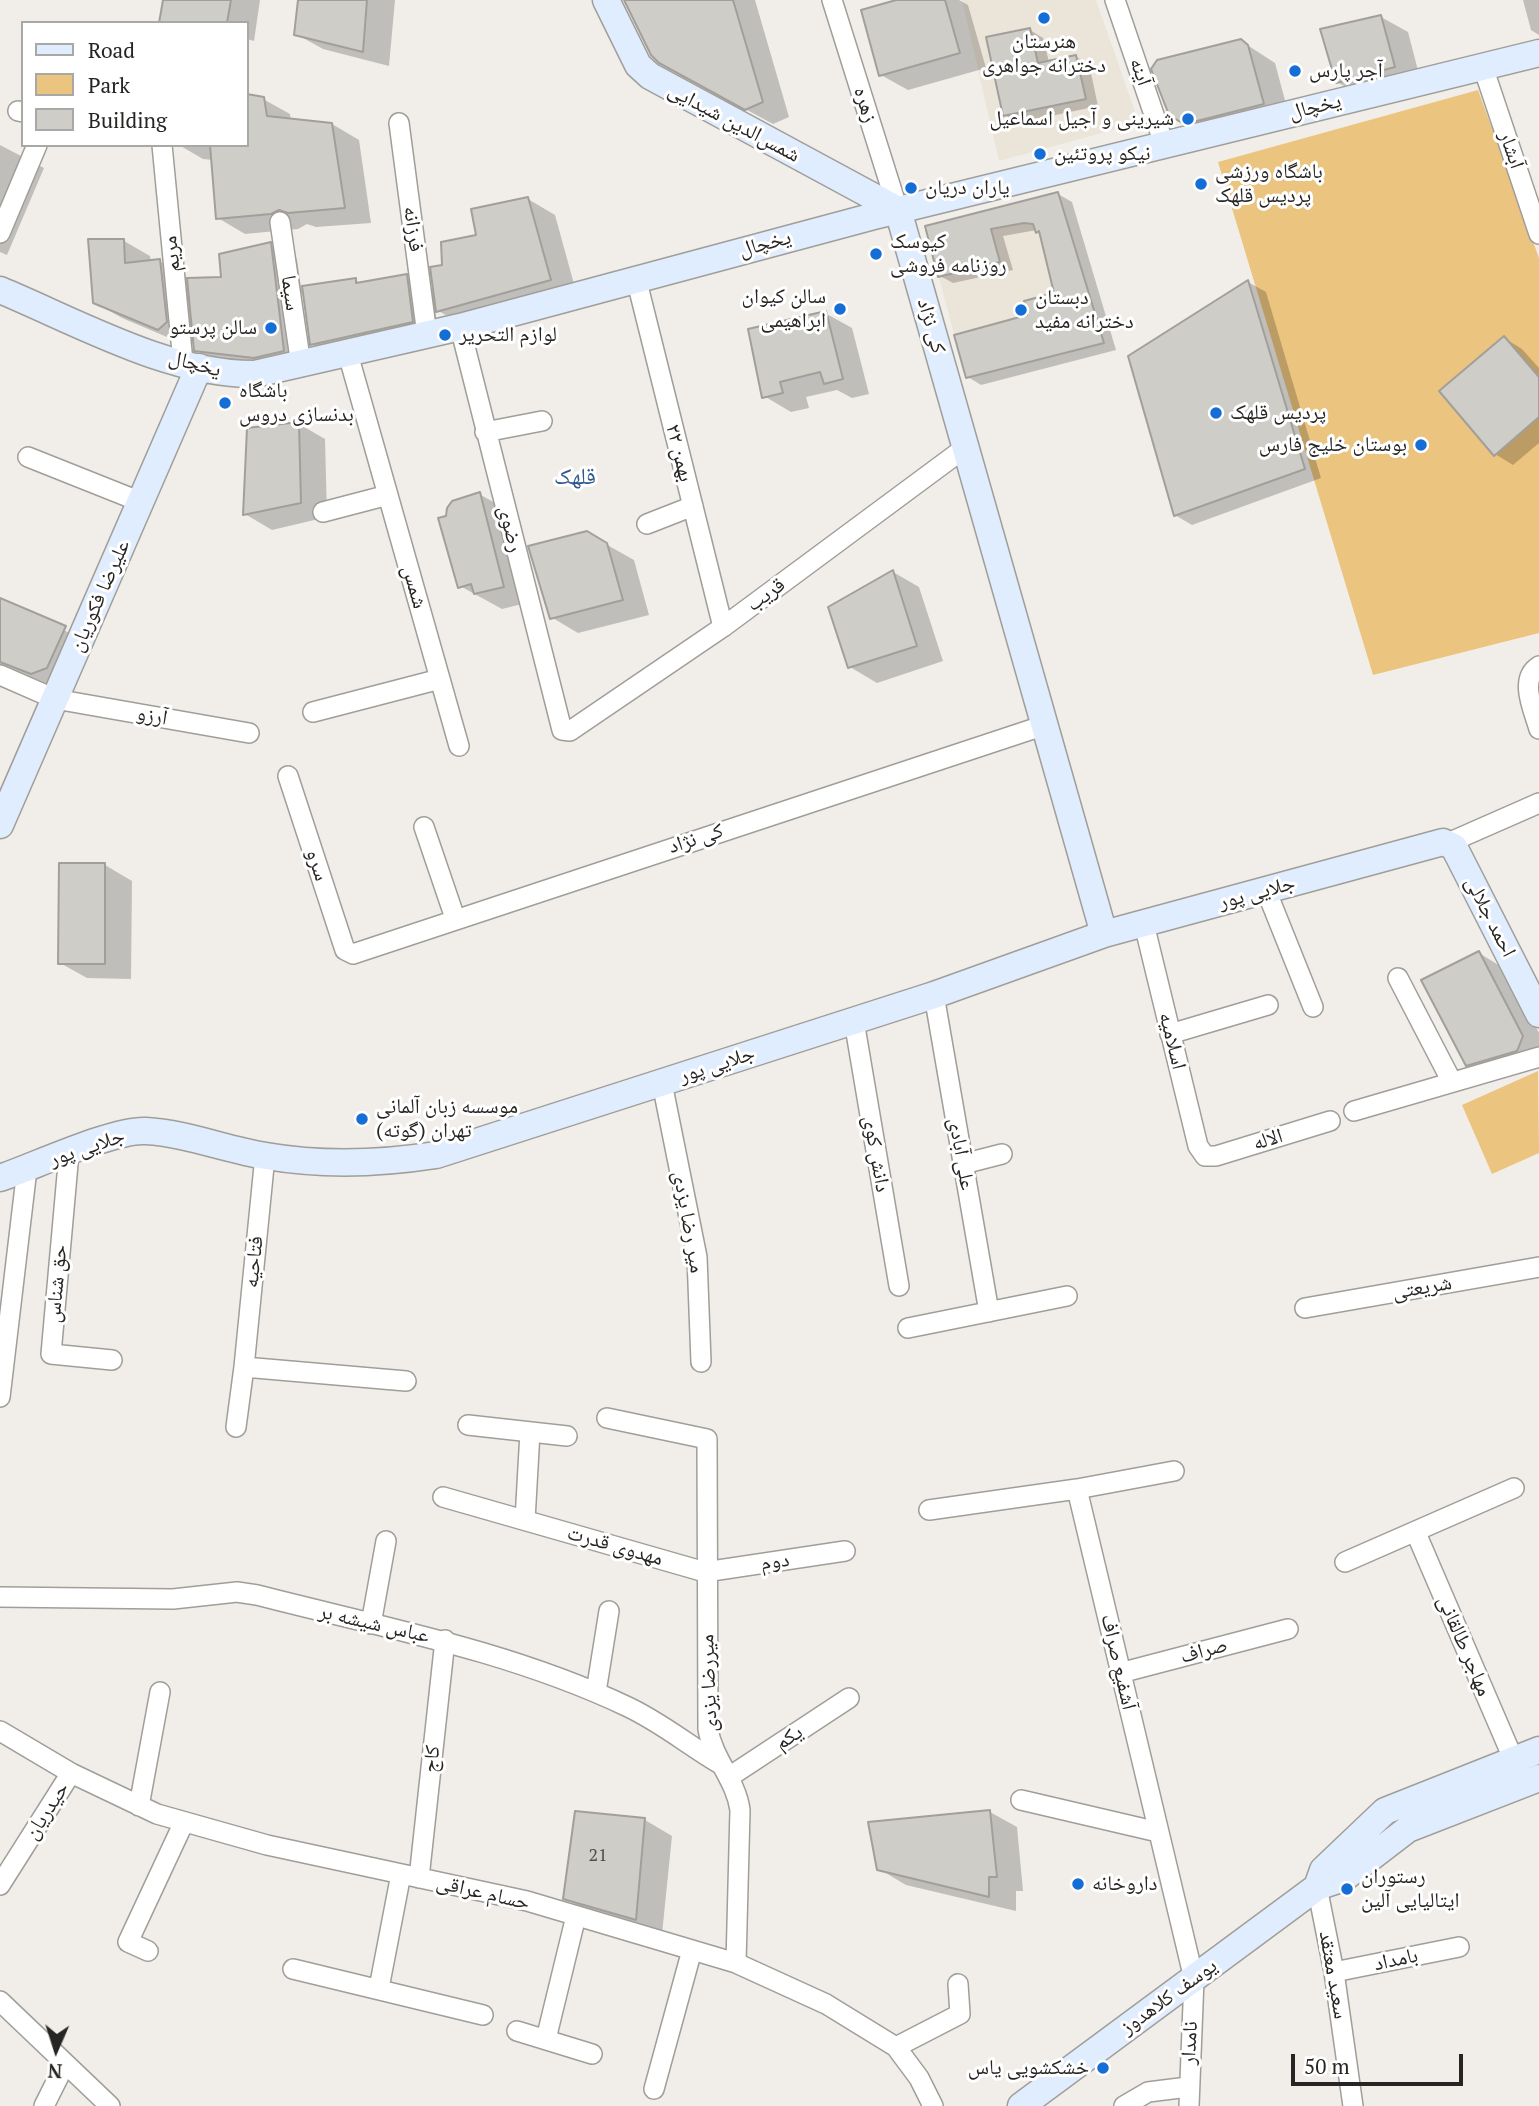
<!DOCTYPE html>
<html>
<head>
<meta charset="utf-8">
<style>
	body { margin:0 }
	#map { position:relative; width:1539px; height:2106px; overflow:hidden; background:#f1eee9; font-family:"PT Serif",serif }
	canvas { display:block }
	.legend { position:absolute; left:21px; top:21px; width:228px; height:126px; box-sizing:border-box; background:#fff; border:2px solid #a8a8a7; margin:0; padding:9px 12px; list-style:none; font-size:21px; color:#262523 }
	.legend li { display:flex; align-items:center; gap:14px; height:35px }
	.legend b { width:35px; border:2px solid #a8a8a7 }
	.north { position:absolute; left:21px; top:2015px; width:70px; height:70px; -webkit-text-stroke:5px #fff; paint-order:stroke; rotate:183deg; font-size:19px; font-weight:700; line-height:28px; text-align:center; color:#262523 }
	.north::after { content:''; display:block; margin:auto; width:24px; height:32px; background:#262523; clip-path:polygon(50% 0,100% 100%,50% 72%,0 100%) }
	.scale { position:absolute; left:1291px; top:2054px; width:172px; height:32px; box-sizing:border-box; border:4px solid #262523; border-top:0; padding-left:9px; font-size:21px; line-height:24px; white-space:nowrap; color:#262523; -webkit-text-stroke:5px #fff; paint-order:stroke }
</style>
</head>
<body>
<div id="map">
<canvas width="1539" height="2106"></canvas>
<ul class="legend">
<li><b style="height:9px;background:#e0edff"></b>Road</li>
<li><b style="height:19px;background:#ebc47f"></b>Park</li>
<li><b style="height:19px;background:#cfcdc8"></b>Building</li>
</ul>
<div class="north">N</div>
<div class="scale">50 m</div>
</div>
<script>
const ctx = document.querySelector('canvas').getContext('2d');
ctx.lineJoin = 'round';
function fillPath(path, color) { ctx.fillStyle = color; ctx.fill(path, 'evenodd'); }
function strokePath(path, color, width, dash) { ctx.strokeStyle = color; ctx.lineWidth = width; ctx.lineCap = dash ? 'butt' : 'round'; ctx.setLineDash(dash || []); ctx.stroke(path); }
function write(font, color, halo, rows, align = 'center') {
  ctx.font = font + ' "PT Serif","Noto Naskh Arabic",serif'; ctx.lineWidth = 6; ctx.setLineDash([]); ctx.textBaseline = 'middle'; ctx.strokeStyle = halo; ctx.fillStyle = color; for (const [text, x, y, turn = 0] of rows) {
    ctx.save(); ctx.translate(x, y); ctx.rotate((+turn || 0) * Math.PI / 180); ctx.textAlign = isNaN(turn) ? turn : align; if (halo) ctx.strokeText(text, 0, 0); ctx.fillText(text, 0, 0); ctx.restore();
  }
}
fillPath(new Path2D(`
	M 962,0 L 1096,0 L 1139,123 L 999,161 Z
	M 1058,192 L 1104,343 L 966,378 L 925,226 Z`), '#ebe4d8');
fillPath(new Path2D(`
	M 1478,90 L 1539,258 L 1539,633 L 1373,675 L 1218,162 Z
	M 1538,1071 L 1539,1153 L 1492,1174 L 1462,1105 Z`), '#ebc47f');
fillPath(new Path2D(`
	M 165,0 L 260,0 L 254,41 L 247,39 L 247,23 L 161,23 Z
	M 300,0 L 395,0 L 389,66 L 323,49 L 296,34 Z
	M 626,0 L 755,0 L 789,117 L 773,124 L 688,78 Z
	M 903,0 L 959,0 L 968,5 L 986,68 L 908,90 L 881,75 Z
	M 1523,0 L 1539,0 L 1539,35 L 1531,30 Z
	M 1381,17 L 1408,32 L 1421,82 L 1364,97 L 1337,82 Z
	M 1030,30 L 1043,38 L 1049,62 L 1076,57 L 1089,64 L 1098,106 L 1018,123 L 1005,115 Z
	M 1241,41 L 1275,63 L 1290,119 L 1211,137 L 1170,113 Z
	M 247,96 L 263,99 L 290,114 L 291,120 L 332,124 L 359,140 L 371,223 L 316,227 L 307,224 L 298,229 L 245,234 L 218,218 L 213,160 L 203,159 L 179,145 L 247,145 Z
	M 0,145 L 44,168 L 7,255 L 0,252 Z
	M 1058,194 L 1072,202 L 1116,350 L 981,385 L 968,377 L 1057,294 L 1042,234 L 1037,230 L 1003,236 L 1013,270 L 953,283 L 940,276 L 927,227 Z
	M 528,199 L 555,215 L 577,295 L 465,326 L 435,309 L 439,337 L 339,360 L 312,344 L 304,292 L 301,293 L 310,366 L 223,365 L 196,349 L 195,336 L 186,345 L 122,318 L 94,302 L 124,241 L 150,256 L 151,262 L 159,261 L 186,276 L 187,280 L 223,279 L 270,244 L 297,259 L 301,288 L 355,280 L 362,284 L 406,276 L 436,293 L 444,267 Z
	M 1248,282 L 1266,292 L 1321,478 L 1192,525 L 1175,515 Z
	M 825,313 L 852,328 L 869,394 L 852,398 L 837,390 L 806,397 L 809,408 L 791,412 L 764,396 Z
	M 1504,338 L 1522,349 L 1539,368 L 1539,443 L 1513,465 L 1495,454 Z
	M 299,424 L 325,439 L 327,517 L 272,530 L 245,514 Z
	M 479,494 L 506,509 L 530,602 L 502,609 L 460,586 L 448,517 Z
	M 586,533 L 634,560 L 649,615 L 578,633 L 551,617 Z
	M 893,572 L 919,587 L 943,661 L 877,683 L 850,667 Z
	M 0,600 L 91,643 L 59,689 L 0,665 Z
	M 105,865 L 132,881 L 131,979 L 87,978 L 60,963 Z
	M 1479,953 L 1505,969 L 1539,1033 L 1539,1067 L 1494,1080 L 1467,1064 Z
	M 576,1812 L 645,1820 L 672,1836 L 662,1934 L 592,1914 L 565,1898 Z
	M 990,1812 L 1017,1827 L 1023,1891 L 1016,1891 L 1016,1911 L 906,1885 L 879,1869 Z`), '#0003');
const building = new Path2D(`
	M 163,0 L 231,0 L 227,23 L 159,23 Z
	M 298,0 L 367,0 L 363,52 L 294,35 Z
	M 624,0 L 733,0 L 763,102 L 745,110 L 659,63 L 651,55 Z
	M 896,0 L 945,0 L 960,53 L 879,76 L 861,10 Z
	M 1381,15 L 1395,67 L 1336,83 L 1320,29 Z
	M 1030,28 L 1038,63 L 1076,55 L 1086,99 L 1003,116 L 986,37 Z
	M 1241,39 L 1248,45 L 1264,104 L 1189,123 L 1182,123 L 1169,115 L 1151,69 L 1157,60 Z
	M 247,94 L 264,97 L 267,116 L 332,123 L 345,208 L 288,213 L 279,210 L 271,214 L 216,219 L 210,145 L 247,145 Z
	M 1058,192 L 1104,343 L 966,378 L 954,335 L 1027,315 L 1024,301 L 1054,293 L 1039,231 L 1036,233 L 1033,224 L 1024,223 L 991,229 L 1000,262 L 938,277 L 925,226 Z
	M 528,197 L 551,280 L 436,312 L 430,267 L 442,265 L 441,242 L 476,235 L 471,209 Z
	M 88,239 L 124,239 L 125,263 L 160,259 L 167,322 L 158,330 L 93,303 Z
	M 271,242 L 284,351 L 254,358 L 194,351 L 187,278 L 221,277 L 219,254 Z
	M 407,274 L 413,322 L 310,345 L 302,286 L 356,278 L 356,283 Z
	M 1248,280 L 1305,469 L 1174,516 L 1128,356 Z
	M 826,311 L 843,379 L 824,384 L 820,372 L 780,382 L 783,393 L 762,398 L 748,329 Z
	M 1504,336 L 1539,377 L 1539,417 L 1494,456 L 1439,391 Z
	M 299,422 L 301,503 L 243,515 L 247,428 Z
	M 480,492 L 504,587 L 474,594 L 471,584 L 458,588 L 438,518 L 446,516 L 447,508 L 452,501 Z
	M 587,531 L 607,543 L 623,600 L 550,619 L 528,546 Z
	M 893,570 L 917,646 L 848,668 L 828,607 Z
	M 0,598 L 66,626 L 47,668 L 31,674 L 0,662 Z
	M 59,863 L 105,863 L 105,964 L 58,964 Z
	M 1479,951 L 1523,1036 L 1517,1051 L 1466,1066 L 1421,980 Z
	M 990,1810 L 997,1877 L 989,1877 L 989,1897 L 877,1870 L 868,1822 Z
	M 575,1811 L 645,1818 L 636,1920 L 563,1899 Z`);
fillPath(building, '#cfcdc8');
strokePath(building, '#a29f9b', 2);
const street = new Path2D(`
	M 832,0 L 898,210
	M 1115,0 L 1164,144
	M 1483,67 L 1539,234
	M 18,111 L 23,112
	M 399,123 L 427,335
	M 162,145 L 183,362
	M 280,222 L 301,365
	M 0,233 L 37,145
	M 636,278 L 723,627
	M 460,327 L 562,730 L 570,731 L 723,627 L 966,447
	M 348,354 L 459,746
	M 485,432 L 542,421
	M 28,457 L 141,502
	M 323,512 L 388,495
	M 647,524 L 693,506
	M 1539,666 C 1518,679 1534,711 1539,729
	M 0,675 L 55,699 L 249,733
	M 313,712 L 440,679
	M 288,776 L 345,950 L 353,954 L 1045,725
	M 424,827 L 455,918
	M 1448,843 L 1539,803
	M 1266,890 L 1313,1007
	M 1144,924 L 1198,1146 L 1205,1156 L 1216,1156 L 1330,1121
	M 1398,978 L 1452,1082
	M 934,995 L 989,1312
	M 854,1021 L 899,1286
	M 1170,1034 L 1268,1005
	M 662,1083 L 697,1257 L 701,1362
	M 1354,1111 L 1539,1057
	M 69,1153 L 51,1354 L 112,1360
	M 963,1164 L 1002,1154
	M 1305,1308 L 1539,1267
	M 908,1328 L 1067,1296
	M 244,1367 L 265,1156
	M 0,1397 L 27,1169
	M 607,1418 L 707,1439 L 708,1729 C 713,1759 736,1780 740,1810 L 736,1963
	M 468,1425 L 567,1436
	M 236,1427 L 244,1367 L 406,1381
	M 1077,1489 L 1194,1979 L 1189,2106
	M 443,1497 L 705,1572 L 845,1551
	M 929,1510 L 1077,1489 L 1174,1471
	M 525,1520 L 530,1432
	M 1416,1533 L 1518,1770
	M 1345,1562 L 1514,1488
	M 0,1597 L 173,1599 L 237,1592 L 257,1595 C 381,1627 510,1651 626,1706 C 661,1722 689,1746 722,1765
	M 371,1624 L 386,1541
	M 1120,1673 L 1288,1629
	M 596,1692 L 609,1611
	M 0,1731 L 71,1773 L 157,1814 L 267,1845 L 527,1901 L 736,1963 L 826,2004 L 896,2047 L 919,2078 L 933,2106
	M 729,1777 L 849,1698
	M 1021,1800 L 1158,1832
	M 139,1806 L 160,1692
	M 419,1878 L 445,1640
	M 0,1885 L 71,1773
	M 1317,1887 L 1334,1972 L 1353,2106
	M 148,1951 L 128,1942 L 184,1822
	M 293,1969 L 483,2015
	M 1334,1972 L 1459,1947
	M 379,1988 L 401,1874
	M 0,2001 L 110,2106
	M 517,2031 L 592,2054
	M 546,2039 L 576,1916
	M 896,2047 L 960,2014 L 958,1984
	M 654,2089 L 692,1950
	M 44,2106 L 65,2064
	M 1124,2106 L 1148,2092 L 1188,2087`);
const secondary = new Path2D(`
	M 606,0 L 638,65 L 650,76 L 898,210
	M 898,210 L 1104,934
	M 0,290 C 77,322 170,375 255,374 L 460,327 L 874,216 L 1539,53
	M 0,825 L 199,367
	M 0,1178 C 35,1166 114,1129 146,1131 C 186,1133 227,1150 266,1156 C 324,1166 378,1164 436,1155 L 934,995 L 1104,934 L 1443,842 L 1454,847 L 1539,1014
	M 1317,1887 L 1323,1870 L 1385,1811 L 1539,1750
	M 1021,2106 L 1317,1887 L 1344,1878 L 1408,1829 L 1539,1778`);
strokePath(street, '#a09e99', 22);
strokePath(secondary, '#a09e99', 29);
strokePath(street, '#fff', 19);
strokePath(secondary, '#e0edff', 26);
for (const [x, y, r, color] of [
	[1044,18,7,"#156dd6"],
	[1295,71,7,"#156dd6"],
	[1188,119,7,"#156dd6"],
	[1040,154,7,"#156dd6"],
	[1201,184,7,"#156dd6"],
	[911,188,7,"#156dd6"],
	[876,254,7,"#156dd6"],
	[840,309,7,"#156dd6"],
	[1021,310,7,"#156dd6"],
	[271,328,7,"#156dd6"],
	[445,335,7,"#156dd6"],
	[225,403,7,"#156dd6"],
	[1216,413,7,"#156dd6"],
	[1421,445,7,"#156dd6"],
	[362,1119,7,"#156dd6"],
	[1078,1884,7,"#156dd6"],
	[1347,1889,7,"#156dd6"],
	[1103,2068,7,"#156dd6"]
]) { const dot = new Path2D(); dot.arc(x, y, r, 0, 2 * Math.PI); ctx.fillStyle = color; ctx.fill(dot); strokePath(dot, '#fff', 2.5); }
write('18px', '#504f4c', null, [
	["21",598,1856]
]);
write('21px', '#262523', '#fff', [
	["هنرستان",1044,42,"center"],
	["دخترانه جواهری",1044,66,"center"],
	["آجر پارس",1309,71],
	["شیرینی و آجیل اسماعيل",1174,119,"right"],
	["نیکو پروتئین",1054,154],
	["باشگاه ورزشی",1215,172],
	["پردیس قلهک",1215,196],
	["یاران دریان",925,188],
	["کیوسک",890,242],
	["روزنامه فروشی",890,266],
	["سالن کیوان",826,297,"right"],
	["ابراهیمی",826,321,"right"],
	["دبستان",1035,298],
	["دخترانه مفید",1035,322],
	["سالن پرستو",257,328,"right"],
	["لوازم التحریر",459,335],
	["باشگاه",239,391],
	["بدنسازی دروس",239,415],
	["پردیس قلهک",1230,413],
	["بوستان خلیج فارس",1407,445,"right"],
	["موسسه زبان آلمانی",376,1107],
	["تهران (گوته)",376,1131],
	["رستوران",1361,1877],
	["ایتالیایی آلین",1361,1901],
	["داروخانه",1092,1884],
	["خشکشویی یاس",1089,2068,"right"]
], 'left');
write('21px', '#262523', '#fff', [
	["آینه",1140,72,71],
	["زهره",865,105,73],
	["یخچال",1315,107,-14],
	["شمس‌الدین شیدایی",734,123,28],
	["آبشار",1511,150,71],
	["فرزانه",413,229,82],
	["یخچال",765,244,-15],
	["مریم",172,254,-96],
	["سیما",290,293,82],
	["کی نژاد",931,326,74],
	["یخچال",195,364,15],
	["۲۲ بهمن",679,453,76],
	["رضوی",510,529,76],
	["شمس",414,587,74],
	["قریب",766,595,-36],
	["علیرضا فکوریان",100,596,-66],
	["آرزو",152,716,10],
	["کی نژاد",696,839,-18],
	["سرو",317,865,72],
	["جلایی پور",1257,893,-15],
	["احمد جلالی",1490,917,63],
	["اسلامیه",1172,1041,76],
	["جلایی پور",717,1065,-18],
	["الاله",1268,1140,-17],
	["جلایی پور",87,1148,-19],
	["دانش کوی",876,1154,80],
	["علی آبادی",961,1154,80],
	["میر رضا یزدی",688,1222,80],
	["فتاحیه",254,1262,-84],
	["حق شناس",57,1284,-85],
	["شریعتی",1422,1288,-10],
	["مهدوی قدرت",615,1546,16],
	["دوم",775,1562,-8],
	["عباس شیشه بر",374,1624,13],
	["مهاجر طالقانی",1464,1646,67],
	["صراف",1204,1651,-15],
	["آشفیع صراف",1118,1662,77],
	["میررضا یزدی",709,1683,-92],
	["یکم",789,1738,-33],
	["کاج",432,1759,-84],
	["حیدریان",47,1811,-57],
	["حسام عراقی",483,1893,13],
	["بامداد",1396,1960,-12],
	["سعید معتقد",1333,1975,80],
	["یوسف کلاهدوز",1169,1997,-36],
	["نامدار",1190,2043,-87]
]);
write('23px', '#2f578d', '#fff', [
	["قلهک",575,477]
]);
</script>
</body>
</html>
